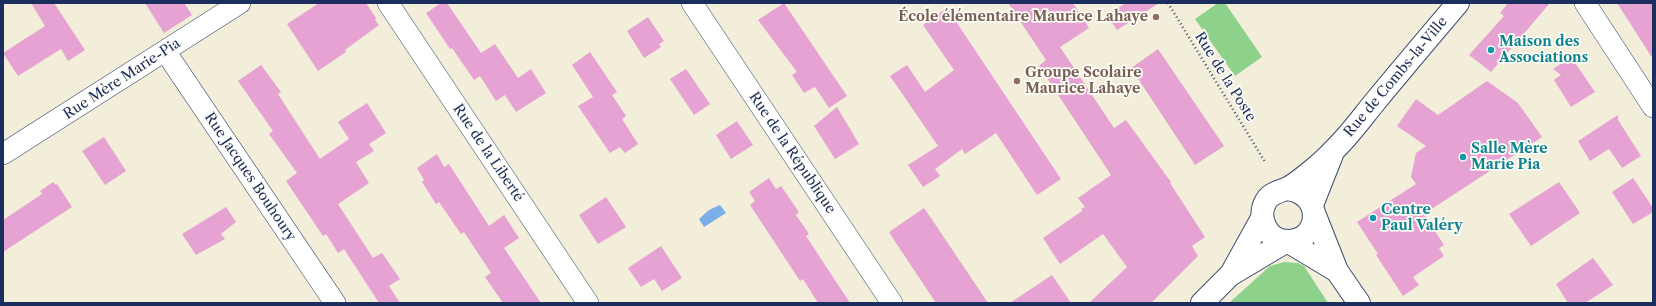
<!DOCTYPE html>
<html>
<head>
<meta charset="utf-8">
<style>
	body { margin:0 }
	#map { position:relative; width:1656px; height:306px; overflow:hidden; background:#f2eed9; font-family:"Libre Caslon Text",serif }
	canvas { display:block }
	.frame { position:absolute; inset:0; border:4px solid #1b2f5e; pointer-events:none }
</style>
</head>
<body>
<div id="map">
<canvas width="1656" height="306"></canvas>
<div class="frame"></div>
</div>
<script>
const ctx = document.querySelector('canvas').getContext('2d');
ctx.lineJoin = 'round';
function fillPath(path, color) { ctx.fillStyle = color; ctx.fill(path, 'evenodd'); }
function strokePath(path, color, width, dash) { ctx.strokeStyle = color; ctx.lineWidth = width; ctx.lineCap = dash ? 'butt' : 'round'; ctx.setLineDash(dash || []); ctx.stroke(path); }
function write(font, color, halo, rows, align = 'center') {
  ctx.font = font + ' "Libre Caslon Text",serif'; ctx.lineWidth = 3.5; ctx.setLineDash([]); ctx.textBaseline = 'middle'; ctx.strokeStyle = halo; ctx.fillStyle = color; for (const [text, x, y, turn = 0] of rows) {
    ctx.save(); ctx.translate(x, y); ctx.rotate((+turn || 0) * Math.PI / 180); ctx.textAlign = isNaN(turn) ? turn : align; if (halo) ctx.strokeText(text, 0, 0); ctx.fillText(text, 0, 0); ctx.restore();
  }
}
fillPath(new Path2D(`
	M 1218,3 L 1225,3 L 1262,57 L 1235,76 L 1195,19 Z
	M 1284,262 L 1298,263 L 1304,266 L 1328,303 L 1229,303 L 1270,266 Z`), '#8dd18a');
fillPath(new Path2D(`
	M 720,205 L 726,213 L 704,227 L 699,219 L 709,210 Z`), '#7aaee7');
fillPath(new Path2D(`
	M 31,3 L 54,3 L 85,50 L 68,61 L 61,49 L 18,76 L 3,53 L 45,26 Z
	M 145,3 L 184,3 L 192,15 L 164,33 Z
	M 319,3 L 366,3 L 376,18 L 375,20 L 379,25 L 345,50 L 346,52 L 318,71 L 287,24 Z
	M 441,3 L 447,3 L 481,53 L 495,44 L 518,78 L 531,69 L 546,93 L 516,112 L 505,95 L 496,101 L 480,76 L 474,80 L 452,48 L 450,49 L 426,13 Z
	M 784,3 L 847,96 L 829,108 L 815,87 L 804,93 L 792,75 L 797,72 L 758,20 Z
	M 1008,3 L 1073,3 L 1089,28 L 1060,47 L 1114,128 L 1126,120 L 1171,182 L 1170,183 L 1205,237 L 1192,246 L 1198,256 L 1151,303 L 1089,303 L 1127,267 L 1103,234 L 1060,264 L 1043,238 L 1082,211 L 1081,209 L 1085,207 L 1078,198 L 1111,175 L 1039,66 L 1046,60 Z
	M 1126,3 L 1159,3 L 1117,30 L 1107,15 Z
	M 1508,3 L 1550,3 L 1491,72 L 1469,55 L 1504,16 L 1500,13 Z
	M 1617,3 L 1653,3 L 1653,59 Z
	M 947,8 L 1061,179 L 1037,195 L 996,133 L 965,154 L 962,149 L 935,169 L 940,176 L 923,187 L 908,165 L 938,146 L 890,76 L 907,65 L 925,92 L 954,70 L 923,25 Z
	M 648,17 L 664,41 L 659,44 L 661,47 L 644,58 L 627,31 Z
	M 1158,49 L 1224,146 L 1195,165 L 1131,68 Z
	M 590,52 L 617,92 L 612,95 L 626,116 L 622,119 L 638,144 L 625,153 L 620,147 L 610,153 L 578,106 L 593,97 L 572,65 Z
	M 1571,57 L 1595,92 L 1571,107 L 1554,80 L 1561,75 L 1553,69 Z
	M 261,65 L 281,92 L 278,94 L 320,159 L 349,139 L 338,122 L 367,103 L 386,133 L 369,144 L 374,151 L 356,162 L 369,183 L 338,204 L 373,258 L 382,253 L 400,279 L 389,286 L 400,303 L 379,303 L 344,249 L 338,253 L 326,234 L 323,236 L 286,181 L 297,173 L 269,134 L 273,131 L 238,81 Z
	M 686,69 L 710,104 L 694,115 L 670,79 Z
	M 1487,81 L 1518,103 L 1542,137 L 1424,214 L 1444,245 L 1439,248 L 1444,256 L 1413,277 L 1419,285 L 1403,296 L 1376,255 L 1378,254 L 1357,222 L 1416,184 L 1411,177 L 1416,153 L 1426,146 L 1397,126 L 1416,99 L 1438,115 Z
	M 837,107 L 859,144 L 835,159 L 814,126 Z
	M 1618,115 L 1618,120 L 1641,156 L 1622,168 L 1609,149 L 1590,161 L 1578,141 Z
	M 737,121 L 753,145 L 731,159 L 716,135 Z
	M 104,137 L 126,171 L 105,185 L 82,151 Z
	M 437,154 L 444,167 L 449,164 L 489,226 L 504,215 L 519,238 L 504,248 L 541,303 L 503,303 L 485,277 L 491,273 L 464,232 L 461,234 L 439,202 L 436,204 L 422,182 L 424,180 L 417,168 Z
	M 769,178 L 776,189 L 781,186 L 799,212 L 796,215 L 809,234 L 806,236 L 850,303 L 818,303 L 803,279 L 800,281 L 750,205 L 755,201 L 749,192 Z
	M 1633,178 L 1653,208 L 1653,212 L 1633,224 L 1612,192 Z
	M 53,182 L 56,185 L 57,184 L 72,207 L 3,252 L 3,220 L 42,194 L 40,191 Z
	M 1559,182 L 1580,213 L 1531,246 L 1509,214 Z
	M 606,197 L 626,227 L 598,244 L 579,215 Z
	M 226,207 L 236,222 L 221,234 L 225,239 L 196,255 L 182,234 Z
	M 924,208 L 935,224 L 988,303 L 936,303 L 894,240 L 889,232 Z
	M 661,246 L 682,278 L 662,291 L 654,279 L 641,287 L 628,268 Z
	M 1593,258 L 1613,285 L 1585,303 L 1568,303 L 1556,284 Z
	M 1052,275 L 1071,303 L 1010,303 Z`), '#e6a2d3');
const minor = new Path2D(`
	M 388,3 L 588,303
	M 692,3 L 892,303
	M 1585,3 L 1653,107
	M 165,51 L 335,303
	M 3,154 L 240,3`);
const secondary = new Path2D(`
	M 1286,189 C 1324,192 1322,241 1287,241 C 1268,241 1256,218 1266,201 C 1271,193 1278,192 1286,189 C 1297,184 1324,161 1333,151 C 1348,137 1361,119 1374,103 C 1402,69 1430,36 1458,3
	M 1312,205 L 1333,152
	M 1314,213 L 1337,271 L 1359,303
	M 1231,274 L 1262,218
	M 1202,303 L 1230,275 L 1287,241 L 1337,271`);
strokePath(minor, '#3b4c70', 22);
strokePath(secondary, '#3b4c70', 24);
strokePath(new Path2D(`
	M 1168,3 L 1265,162`), '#3b4c70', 2.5, [1, 3]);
strokePath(minor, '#fff', 21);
strokePath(secondary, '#fff', 22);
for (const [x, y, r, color] of [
	[1156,17,4,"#8d6e63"],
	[1491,50,4,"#0f9aa8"],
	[1017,81,4,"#8d6e63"],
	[1463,157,4,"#0f9aa8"],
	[1373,218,4,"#0f9aa8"]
]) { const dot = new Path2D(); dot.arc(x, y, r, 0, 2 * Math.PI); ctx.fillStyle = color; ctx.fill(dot); strokePath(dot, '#fdfcf7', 1.5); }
write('bold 14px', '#785e54', '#fdfcf7', [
	["École élémentaire Maurice Lahaye",1148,17],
	["Groupe Scolaire",1025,73,"left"],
	["Maurice Lahaye",1025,89,"left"]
], 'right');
write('bold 14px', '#0d838f', '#fdfcf7', [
	["Maison des",1499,42],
	["Associations",1499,58],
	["Salle Mère",1471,149],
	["Marie Pia",1471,165],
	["Centre",1381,210],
	["Paul Valéry",1381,226]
], 'left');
write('14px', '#1b2f5e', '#fdfcf7', [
	["Rue de la Poste",1225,77,58],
	["Rue de Combs-la-Ville",1396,77,-50],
	["Rue Mère Marie-Pia",122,79,-33],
	["Rue de la Liberté",488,153,56],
	["Rue de la République",792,153,56],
	["Rue Jacques Bouhoury",250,177,56]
]);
</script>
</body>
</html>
